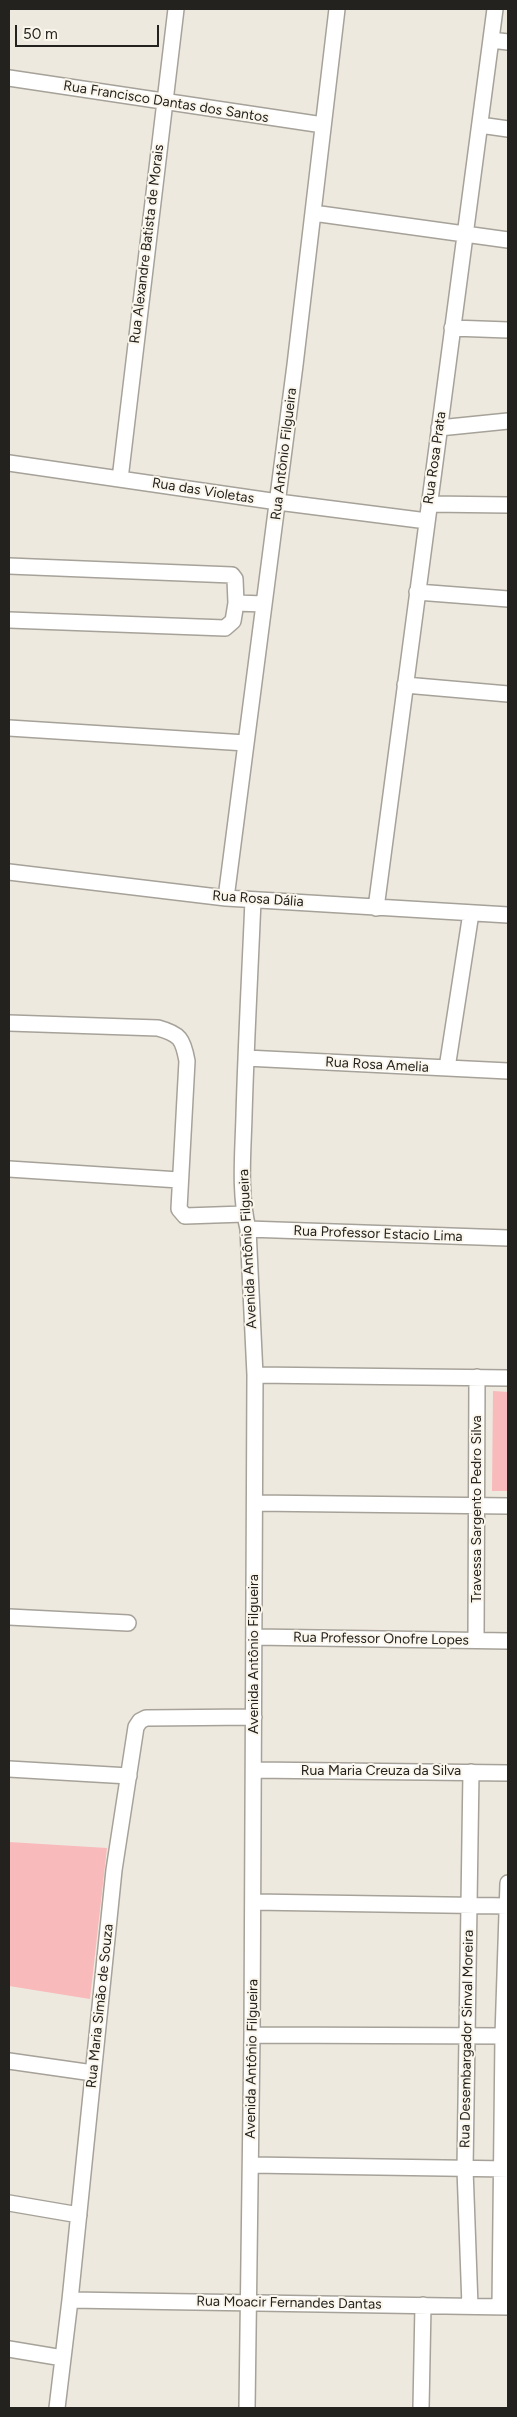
<!DOCTYPE html>
<html>
<head>
<meta charset="utf-8">
<style>
	body { margin:0 }
	#map { position:relative; width:517px; height:2417px; overflow:hidden; background:#eee9df; font-family:Figtree,sans-serif }
	canvas { display:block }
	.frame { position:absolute; inset:0; border:10px solid #24221e; pointer-events:none }
	.scale { position:absolute; left:15px; top:25px; width:144px; height:22px; box-sizing:border-box; border:2px solid #24221e; border-top:0; padding-left:6px; font-size:15px; line-height:18px; white-space:nowrap; color:#24221e; -webkit-text-stroke:4px #fbf6ec; paint-order:stroke }
</style>
</head>
<body>
<div id="map">
<canvas width="517" height="2417"></canvas>
<div class="frame"></div>
<div class="scale">50 m</div>
</div>
<script>
const ctx = document.querySelector('canvas').getContext('2d');
ctx.lineJoin = 'round';
function fillPath(path, color) { ctx.fillStyle = color; ctx.fill(path, 'evenodd'); }
function strokePath(path, color, width, dash) { ctx.strokeStyle = color; ctx.lineWidth = width; ctx.lineCap = dash ? 'butt' : 'round'; ctx.setLineDash(dash || []); ctx.stroke(path); }
function write(font, color, halo, rows, align = 'center') {
  ctx.font = font + ' Figtree,sans-serif'; ctx.lineWidth = 4; ctx.setLineDash([]); ctx.textBaseline = 'middle'; ctx.strokeStyle = halo; ctx.fillStyle = color; for (const [text, x, y, turn = 0] of rows) {
    ctx.save(); ctx.translate(x, y); ctx.rotate((+turn || 0) * Math.PI / 180); ctx.textAlign = isNaN(turn) ? turn : align; if (halo) ctx.strokeText(text, 0, 0); ctx.fillText(text, 0, 0); ctx.restore();
  }
}
fillPath(new Path2D(`
	M 493,1391 L 508,1392 L 508,1491 L 492,1491 Z
	M 9,1842 L 107,1848 L 90,1999 L 9,1986 Z`), '#f8babb');
const street = new Path2D(`
	M 491,40 L 508,42
	M 9,78 L 323,125
	M 480,125 L 508,129
	M 313,213 L 508,240
	M 452,328 L 508,330
	M 439,428 L 508,421
	M 9,463 L 278,502 L 427,521
	M 120,479 L 176,9
	M 429,504 L 508,505
	M 9,566 L 232,575 L 235,579 L 236,603 L 233,621 L 225,628 L 9,620
	M 417,592 L 508,599
	M 236,603 L 264,604
	M 405,685 L 508,694
	M 9,728 L 246,743
	M 9,872 L 226,898 L 508,915
	M 226,898 L 295,365 L 337,9
	M 376,908 L 495,9
	M 9,1023 L 158,1028 C 180,1034 183,1039 187,1061 L 179,1209 L 185,1216 L 244,1214
	M 246,1058 L 508,1071
	M 447,1068 L 471,913
	M 9,1169 L 179,1180
	M 248,1229 L 508,1238
	M 255,1375 L 508,1378
	M 255,1503 L 508,1506
	M 9,1617 L 128,1623
	M 255,1637 L 508,1641
	M 476,1640 L 477,1377
	M 9,1769 L 129,1776
	M 254,1770 L 508,1773
	M 253,1902 L 508,1906
	M 252,2035 L 508,2036
	M 9,2061 L 93,2073
	M 251,2165 L 508,2169
	M 9,2203 L 79,2215
	M 70,2300 L 508,2307
	M 470,2306 L 465,2169 L 471,1772
	M 500,2306 L 503,2036 L 508,1883
	M 9,2349 L 63,2358
	M 57,2408 L 70,2300 L 114,1870 L 136,1727 L 140,1721 L 146,1718 L 254,1717
	M 247,2408 L 252,2035 L 255,1375 L 248,1229 C 239,1193 243,1154 244,1116 C 246,1044 250,972 253,900
	M 421,2408 L 423,2305`);
strokePath(street, '#a6a299', 18);
strokePath(street, '#fff', 15);
write('14px', '#24221e', '#fbf6ec', [
	["Rua Francisco Dantas dos Santos",166,102,9],
	["Rua Alexandre Batista de Morais",147,244,-83],
	["Rua Antônio Filgueira",284,454,-83],
	["Rua Rosa Prata",435,458,-82],
	["Rua das Violetas",203,491,9],
	["Rua Rosa Dália",258,899,4],
	["Rua Rosa Amelia",377,1065,3],
	["Rua Professor Estacio Lima",378,1234,2],
	["Avenida Antônio Filgueira",248,1249,-93],
	["Travessa Sargento Pedro Silva",477,1509,-90],
	["Rua Professor Onofre Lopes",381,1639,1],
	["Avenida Antônio Filgueira",254,1654,-90],
	["Rua Maria Creuza da Silva",381,1771],
	["Rua Maria Simão de Souza",100,2006,-84],
	["Rua Desembargador Sinval Moreira",467,2039,-89],
	["Avenida Antônio Filgueira",252,2059,-89],
	["Rua Moacir Fernandes Dantas",289,2303,1]
]);
</script>
</body>
</html>
